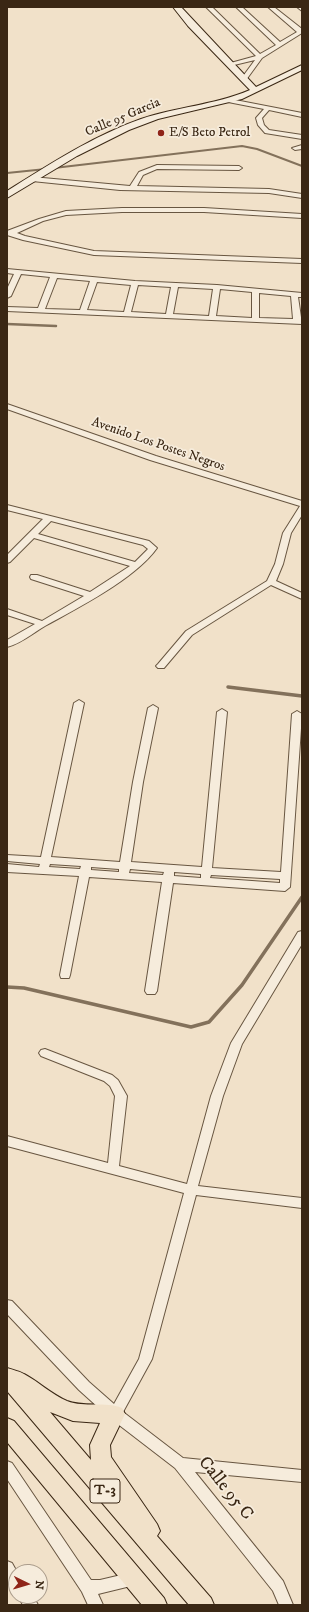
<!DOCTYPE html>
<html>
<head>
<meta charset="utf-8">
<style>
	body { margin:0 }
	#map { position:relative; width:309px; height:1612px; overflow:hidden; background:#f1e1c9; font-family:"IM FELL DW Pica",serif }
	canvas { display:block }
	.frame { position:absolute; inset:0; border:8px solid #3a2714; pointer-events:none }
	.north { position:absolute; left:8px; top:1564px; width:40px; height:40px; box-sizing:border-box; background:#f6ecdc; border:1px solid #ab9d8c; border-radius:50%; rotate:95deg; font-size:11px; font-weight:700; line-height:16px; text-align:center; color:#3a2714 }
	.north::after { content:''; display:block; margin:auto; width:14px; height:18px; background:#8f2418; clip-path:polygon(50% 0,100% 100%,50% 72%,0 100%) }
</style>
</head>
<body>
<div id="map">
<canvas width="309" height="1612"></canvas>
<div class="frame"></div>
<div class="north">N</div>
</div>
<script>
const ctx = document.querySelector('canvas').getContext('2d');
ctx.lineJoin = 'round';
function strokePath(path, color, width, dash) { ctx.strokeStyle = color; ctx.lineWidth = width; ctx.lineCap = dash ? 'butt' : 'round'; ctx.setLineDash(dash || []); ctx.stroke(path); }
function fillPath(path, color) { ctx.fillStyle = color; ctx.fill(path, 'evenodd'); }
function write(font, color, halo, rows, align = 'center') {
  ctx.font = font + ' "IM FELL DW Pica",serif'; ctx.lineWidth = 3.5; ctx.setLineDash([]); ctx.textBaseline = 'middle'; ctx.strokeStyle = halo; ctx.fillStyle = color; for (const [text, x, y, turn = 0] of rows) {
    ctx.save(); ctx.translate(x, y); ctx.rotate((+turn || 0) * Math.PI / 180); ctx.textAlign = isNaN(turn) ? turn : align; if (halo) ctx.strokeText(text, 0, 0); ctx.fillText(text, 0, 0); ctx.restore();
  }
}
strokePath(new Path2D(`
	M 54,168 L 242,146 L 257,149 L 302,166
	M 7,173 L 46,169`), '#83715b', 2);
strokePath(new Path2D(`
	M 7,324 L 56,326`), '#83715b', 2.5);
strokePath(new Path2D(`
	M 228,687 L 302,696
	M 7,987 L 24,988 L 191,1027 L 209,1022 L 242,985 L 302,897`), '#83715b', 3.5);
const street = new Path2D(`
	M 206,7 L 212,7 L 260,54 L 276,45 L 236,7 L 242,7 L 280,42 L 297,32 L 268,7 L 274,7 L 302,29 L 302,33 L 262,58 L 246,80 L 242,80 L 241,79 L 255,60 L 230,66 L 227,64 L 256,56 Z
	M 297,7 L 302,7 L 302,11 Z
	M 230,99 L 302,113 L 302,117 L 269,110 L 262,118 L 264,125 L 269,130 L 302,135 L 302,139 L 265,133 L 258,125 L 256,118 L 264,109 L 228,102 L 228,100 Z
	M 302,145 L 302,149 L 295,150 L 292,148 Z
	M 157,165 L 239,166 L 242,168 L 239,170 L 157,169 L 143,175 L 137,186 L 269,189 L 302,194 L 302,198 L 269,193 L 120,190 L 32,181 L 29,179 L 32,177 L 130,186 L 139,172 Z
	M 122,208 L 204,208 L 302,214 L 302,218 L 204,212 L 122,212 L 66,215 L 43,221 L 17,233 L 25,236 L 94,251 L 302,259 L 302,263 L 94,255 L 23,240 L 7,235 L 7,231 L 39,219 L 66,211 Z
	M 7,269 L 135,281 L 217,285 L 302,293 L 302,297 L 298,297 L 302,324 L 7,311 L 7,307 L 38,308 L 50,277 L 21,274 L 11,296 L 7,298 L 7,289 L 14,274 L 7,273 ZM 57,278 L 90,281 L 80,310 L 45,309 ZM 97,282 L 131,285 L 124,312 L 87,310 ZM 138,285 L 171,287 L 166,314 L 131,312 ZM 178,287 L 213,289 L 209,316 L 173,314 ZM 220,289 L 252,292 L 252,318 L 216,316 ZM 259,293 L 291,296 L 293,319 L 259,318 Z
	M 7,404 L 156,456 L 302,501 L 302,515 L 291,533 L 283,564 L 276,581 L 302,593 L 302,599 L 271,585 L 192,635 L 164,668 L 158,668 L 156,666 L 158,664 L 186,631 L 267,581 L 275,564 L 283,533 L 300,506 L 150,460 L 7,409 Z
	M 7,505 L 149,541 L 157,548 C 135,579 79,607 45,626 C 33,633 20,644 7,647 L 7,640 L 35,624 L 7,615 L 7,609 L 42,621 L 84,596 L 31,579 L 30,577 L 31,575 L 37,575 L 90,592 L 130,566 L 34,538 L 10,562 L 7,563 L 7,555 L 43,519 L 7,510 ZM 51,521 L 143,545 L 148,549 L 135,562 L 38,534 Z
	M 79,700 L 84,703 L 51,857 L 120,862 L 133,782 L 148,708 L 153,705 L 158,708 L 143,782 L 131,862 L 202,867 L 217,712 L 222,709 L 227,712 L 212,868 L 281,872 L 292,714 L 297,711 L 302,714 L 290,887 L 285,891 L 173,883 L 157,991 L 155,994 L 147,994 L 145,991 L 162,882 L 89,877 L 70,975 L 69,978 L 61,978 L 60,975 L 79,876 L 7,872 L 7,864 L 39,867 L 40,864 L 7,861 L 7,855 L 41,857 L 74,703 ZM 50,864 L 81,866 L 80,869 L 49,867 ZM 91,867 L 119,869 L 119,872 L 91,870 ZM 130,869 L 164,872 L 163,875 L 129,873 ZM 174,872 L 201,874 L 201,878 L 174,876 ZM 211,875 L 280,879 L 280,883 L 210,878 Z
	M 302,931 L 302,944 L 242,1044 L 223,1096 L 198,1186 L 302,1198 L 302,1208 L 196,1195 L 152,1359 L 123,1412 L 183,1458 L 302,1470 L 302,1482 L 195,1472 L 283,1581 L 293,1605 L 279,1605 L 273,1591 L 175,1468 L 110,1418 L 79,1390 L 7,1314 L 7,1300 L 12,1301 L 89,1382 L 114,1404 L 139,1359 L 184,1193 L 7,1146 L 7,1136 L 108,1163 L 115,1096 L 110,1086 L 104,1081 L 41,1056 L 39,1053 L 41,1050 L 45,1049 L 112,1075 L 118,1080 L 127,1096 L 119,1166 L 187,1184 L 211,1096 L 231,1043 L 298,932 Z
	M 7,1461 L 12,1463 L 91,1580 L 100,1580 L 134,1572 L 139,1574 L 141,1579 L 139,1584 L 98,1594 L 103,1605 L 88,1605 L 82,1592 L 7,1479 Z
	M 7,1561 L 12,1563 L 17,1572 L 16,1572 L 16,1590 C 4,1585 7,1572 7,1561 Z
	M 18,1596 L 33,1596 L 38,1605 L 23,1605 Z`);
const secondary = new Path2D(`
	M 173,7 L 181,7 L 256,87 L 302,65 L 302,70 L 242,99 L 158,119 L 129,130 L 77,156 L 7,198 L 7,191 C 50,164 93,136 141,119 C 176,107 215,105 250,90 L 188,26 Z`);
const primary = new Path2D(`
	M 7,1368 C 13,1370 19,1371 24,1374 C 39,1382 51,1394 67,1401 C 85,1408 105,1401 122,1408 L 125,1414 L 110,1445 L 111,1457 L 157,1524 L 160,1531 L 157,1536 L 211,1598 L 214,1605 L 189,1605 L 7,1391 ZM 50,1412 L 73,1421 L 100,1423 L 90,1445 L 91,1460 Z
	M 7,1418 L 14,1421 L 164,1598 L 167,1605 L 142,1605 L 7,1442 Z`);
strokePath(street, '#685641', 2);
strokePath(secondary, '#3a2714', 2);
strokePath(primary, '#3a2714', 2);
fillPath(street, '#f6ecdc');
fillPath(secondary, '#f6ecdc');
fillPath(primary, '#f1e1c9');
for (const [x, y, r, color] of [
	[161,133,4,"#8f2418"]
]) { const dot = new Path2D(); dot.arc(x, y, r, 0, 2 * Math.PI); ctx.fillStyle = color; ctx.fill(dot); strokePath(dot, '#f6ecdc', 1.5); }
write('13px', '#3a2714', '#f6ecdc', [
	["Calle 95 Garcia",123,118,-23],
	["Avenido Los Postes Negros",158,445,19]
]);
write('13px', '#3a2714', '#f6ecdc', [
	["E/S Beto Petrol",169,133]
], 'left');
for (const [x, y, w] of [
	[105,1491,30]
]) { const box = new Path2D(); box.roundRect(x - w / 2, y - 12, w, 24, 3); ctx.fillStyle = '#f6ecdc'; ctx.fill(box); strokePath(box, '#3a2714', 1); }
write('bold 14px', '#3a2714', null, [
	["T-3",105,1491]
]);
write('18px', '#3a2714', '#f6ecdc', [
	["Calle 95 C",225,1489,51]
]);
</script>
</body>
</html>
